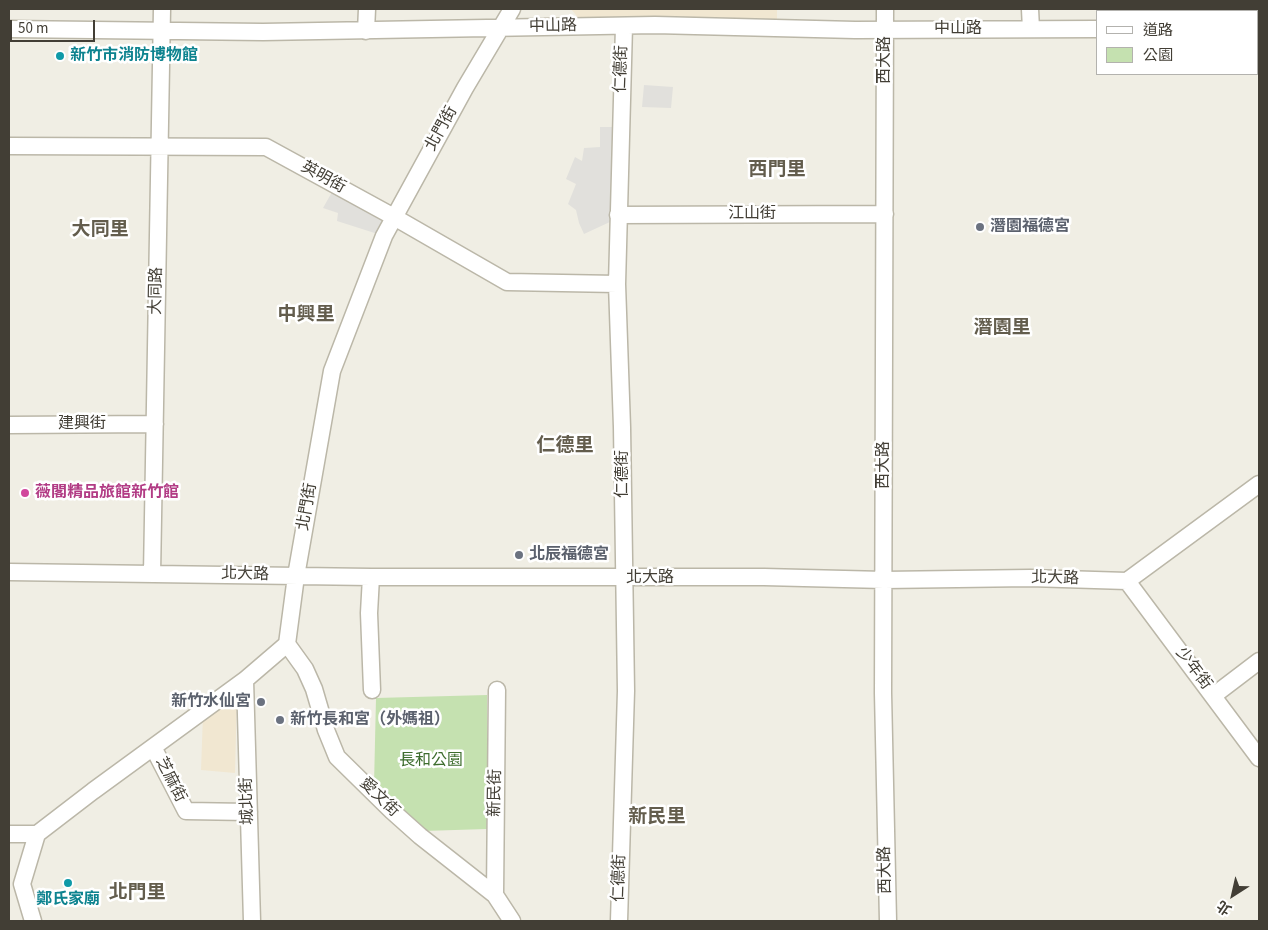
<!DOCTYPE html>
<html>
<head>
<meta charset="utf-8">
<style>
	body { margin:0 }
	#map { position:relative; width:1268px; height:930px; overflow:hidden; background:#f0eee4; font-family:"Source Sans 3","Noto Sans TC",sans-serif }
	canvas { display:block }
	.frame { position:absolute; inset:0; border:10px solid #423e35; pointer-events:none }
	.legend { position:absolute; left:1096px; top:10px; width:162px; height:65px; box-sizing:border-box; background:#fff; border:1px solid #b3b2ae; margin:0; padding:6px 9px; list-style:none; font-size:15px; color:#423e35 }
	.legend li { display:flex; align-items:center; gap:10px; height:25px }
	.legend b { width:25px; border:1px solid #b3b2ae }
	.north { position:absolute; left:1208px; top:870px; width:50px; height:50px; -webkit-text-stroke:4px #fff; paint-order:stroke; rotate:215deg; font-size:14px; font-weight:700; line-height:20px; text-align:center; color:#423e35 }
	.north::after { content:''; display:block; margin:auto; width:18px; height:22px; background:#423e35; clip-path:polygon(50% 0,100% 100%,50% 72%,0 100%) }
	.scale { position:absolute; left:10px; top:20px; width:85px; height:22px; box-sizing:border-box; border:2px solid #423e35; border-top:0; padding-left:6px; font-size:15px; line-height:18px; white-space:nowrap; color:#423e35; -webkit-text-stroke:4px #fff; paint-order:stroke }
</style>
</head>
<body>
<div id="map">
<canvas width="1268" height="930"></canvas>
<div class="frame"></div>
<ul class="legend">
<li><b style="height:6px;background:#fff"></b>道路</li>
<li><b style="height:14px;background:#c5e1b0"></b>公園</li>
</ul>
<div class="north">北</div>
<div class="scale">50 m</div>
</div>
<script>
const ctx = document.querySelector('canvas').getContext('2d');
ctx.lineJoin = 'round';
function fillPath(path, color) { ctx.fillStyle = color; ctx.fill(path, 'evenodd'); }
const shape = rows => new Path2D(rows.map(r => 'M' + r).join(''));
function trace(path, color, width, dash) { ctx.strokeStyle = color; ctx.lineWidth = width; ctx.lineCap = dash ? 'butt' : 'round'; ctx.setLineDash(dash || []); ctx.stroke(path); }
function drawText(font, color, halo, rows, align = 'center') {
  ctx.font = font + ' "Source Sans 3","Noto Sans TC",sans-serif'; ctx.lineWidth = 5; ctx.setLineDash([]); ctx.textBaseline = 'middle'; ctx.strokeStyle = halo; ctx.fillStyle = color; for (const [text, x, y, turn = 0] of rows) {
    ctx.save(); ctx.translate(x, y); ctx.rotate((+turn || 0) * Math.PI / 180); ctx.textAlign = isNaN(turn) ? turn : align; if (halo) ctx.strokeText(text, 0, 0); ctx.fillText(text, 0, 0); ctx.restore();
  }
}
const commercial = shape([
	[571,9,777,9,777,20,585,26],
	[237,694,235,773,201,770,203,715]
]);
const green = shape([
	[487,695,487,829,423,831,374,785,376,698]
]);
const parking = shape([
	[644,85,673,87,671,108,642,107],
	[600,127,613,127,612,221,584,234,579,223,576,210,568,204,576,184,566,179,575,157,582,161,584,148,600,147],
	[336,185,394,217,384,236,337,221,338,213,323,208]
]);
const minor = shape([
	[885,9,883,693,888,921],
	[1030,9,1031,29],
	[1149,9,1149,11],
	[9,29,263,32,655,25,855,30,1097,29],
	[1257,29,1259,29],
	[366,31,367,9],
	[9,146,266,147,394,217,507,282,617,284],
	[618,215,885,214],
	[9,425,155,424],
	[9,572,371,577,764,577,884,580,1030,578,1127,581,1259,484],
	[152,574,162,9],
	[371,577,369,613,372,690],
	[1127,581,1259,758],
	[287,644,305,669,314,689,326,730,337,757,392,811,420,836,495,895,512,921],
	[245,680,252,921],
	[1213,696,1259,661],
	[153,747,186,811,249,812],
	[9,834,37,834],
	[495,895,497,690],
	[33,921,22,884,37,834,93,791,245,680,287,644,296,576,332,371,384,236,465,88,512,9],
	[619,921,626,691,622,427,617,284,624,26]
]);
const markers = [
	[60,56,5,"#0f9aa8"],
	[980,227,5,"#6b7280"],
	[25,493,5,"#d1479c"],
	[519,555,5,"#6b7280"],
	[261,702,5,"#6b7280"],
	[280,720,5,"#6b7280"],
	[68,883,5,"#0f9aa8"]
];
const streetNames = [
	["中山路",553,27,-1],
	["中山路",958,29],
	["西大路",885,60,-90],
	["仁德街",622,69,-88],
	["北門街",442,129,-61],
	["英明街",323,178,29],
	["江山街",752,214],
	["大同路",157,291,-89],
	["建興街",82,424],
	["西大路",884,465,-90],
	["仁德街",623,474,-90],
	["北門街",308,507,-80],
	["北大路",245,575,1],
	["北大路",650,578],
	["北大路",1055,579,1],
	["少年街",1193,669,53],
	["芝麻街",170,780,63],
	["新民街",496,793,-89],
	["愛文街",379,798,44],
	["城北街",248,801,-92],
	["西大路",886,870,-91],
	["仁德街",620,878,-88]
];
const cultureNames = [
	["新竹市消防博物館",70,56],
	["鄭氏家廟",68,900,"center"]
];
const worshipNames = [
	["潛園福德宮",990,227],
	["北辰福德宮",529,555],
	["新竹水仙宮",251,702,"right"],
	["新竹長和宮（外媽祖）",290,720]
];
const hotelNames = [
	["薇閣精品旅館新竹館",35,493]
];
const parkNames = [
	["長和公園",431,761]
];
const quarterNames = [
	["西門里",777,171],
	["大同里",100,231],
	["中興里",306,316],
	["潛園里",1002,329],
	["仁德里",565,447],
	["新民里",657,818],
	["北門里",137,894]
];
fillPath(commercial, '#f1e7d1');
fillPath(green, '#c5e1b0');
fillPath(parking, '#e1e0dc');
trace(minor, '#bbb7a8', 19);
trace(minor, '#fff', 16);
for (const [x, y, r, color] of markers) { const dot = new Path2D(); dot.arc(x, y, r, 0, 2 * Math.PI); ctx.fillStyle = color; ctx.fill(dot); trace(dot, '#fff', 2); }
drawText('16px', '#423e35', '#fff', streetNames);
drawText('bold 16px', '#0d838f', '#fff', cultureNames, 'left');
drawText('bold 16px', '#5b616d', '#fff', worshipNames, 'left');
drawText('bold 16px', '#b23c85', '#fff', hotelNames, 'left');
drawText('16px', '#3e6d2e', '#fff', parkNames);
drawText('bold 19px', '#635d4d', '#fff', quarterNames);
</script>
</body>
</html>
